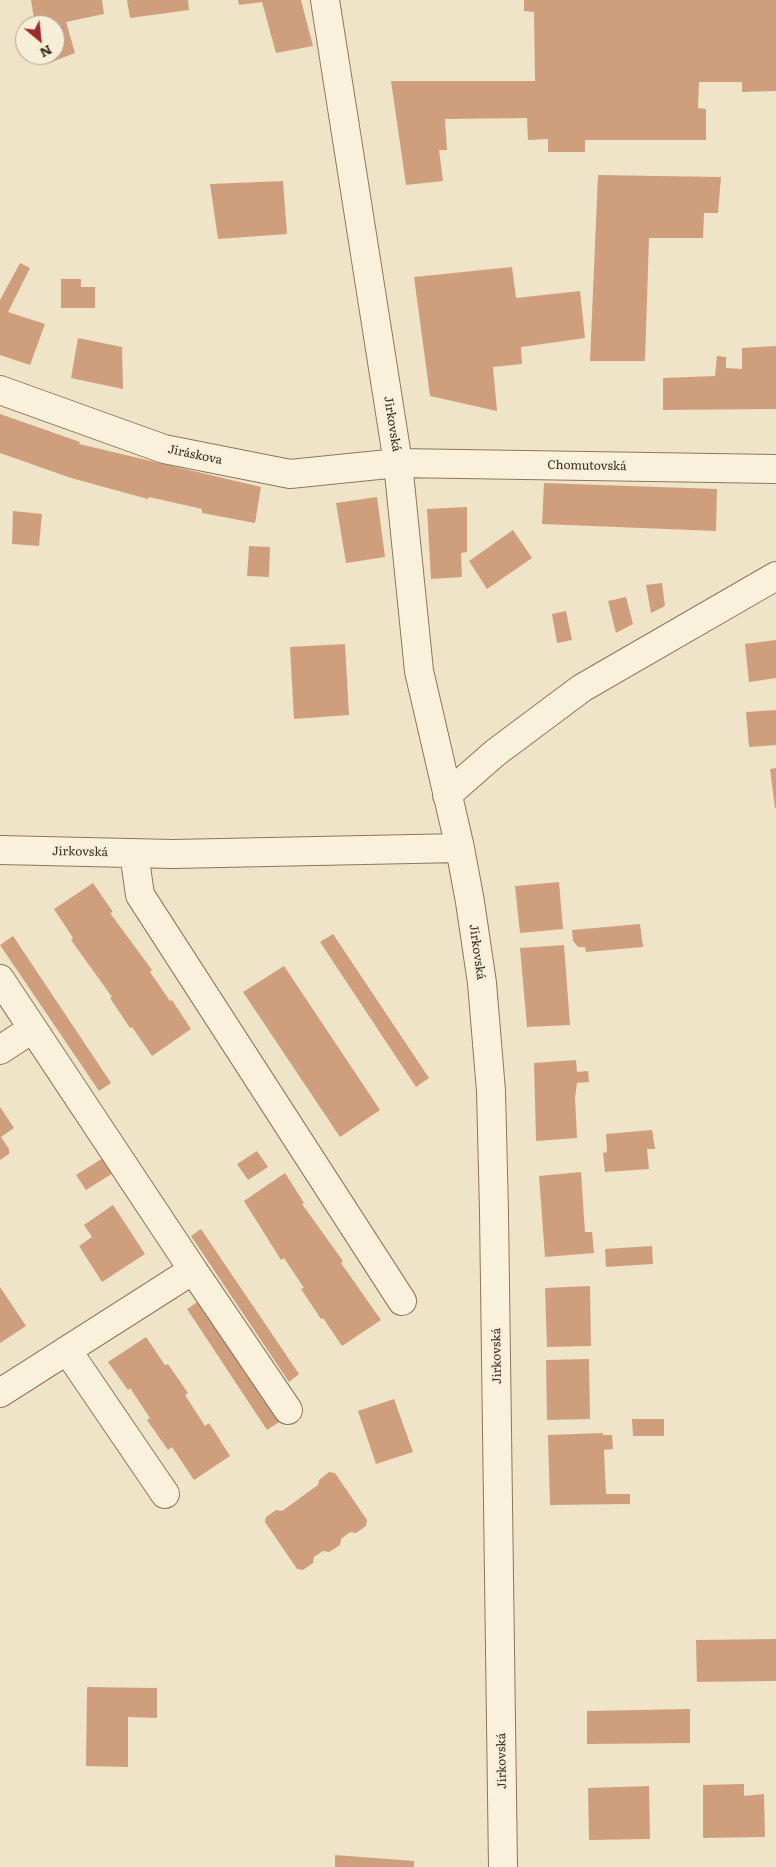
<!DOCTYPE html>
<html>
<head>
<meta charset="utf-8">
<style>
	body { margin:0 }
	#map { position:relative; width:776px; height:1867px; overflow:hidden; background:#f0e4c8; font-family:Literata,serif }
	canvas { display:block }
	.north { position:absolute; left:15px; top:15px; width:50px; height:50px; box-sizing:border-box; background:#f7eed8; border:1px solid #ada18e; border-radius:50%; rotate:152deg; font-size:14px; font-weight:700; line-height:20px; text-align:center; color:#3d2e20 }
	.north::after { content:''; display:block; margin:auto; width:18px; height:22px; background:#9e2a2b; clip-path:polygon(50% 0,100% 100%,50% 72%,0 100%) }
</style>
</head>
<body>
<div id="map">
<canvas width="776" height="1867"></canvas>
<div class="north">N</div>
</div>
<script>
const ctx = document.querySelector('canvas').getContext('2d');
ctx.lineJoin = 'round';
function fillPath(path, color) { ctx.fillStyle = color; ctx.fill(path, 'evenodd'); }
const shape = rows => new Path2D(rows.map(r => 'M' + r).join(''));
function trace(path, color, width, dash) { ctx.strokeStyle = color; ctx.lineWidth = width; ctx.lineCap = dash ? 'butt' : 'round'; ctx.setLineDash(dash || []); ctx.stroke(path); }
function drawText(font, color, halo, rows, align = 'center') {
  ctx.font = font + ' Literata,serif'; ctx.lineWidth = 4; ctx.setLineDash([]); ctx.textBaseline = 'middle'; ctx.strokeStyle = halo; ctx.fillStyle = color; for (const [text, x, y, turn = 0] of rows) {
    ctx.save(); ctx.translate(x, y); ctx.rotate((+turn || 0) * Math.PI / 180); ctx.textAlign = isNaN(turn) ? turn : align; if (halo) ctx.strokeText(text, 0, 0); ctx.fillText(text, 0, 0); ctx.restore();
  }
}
const building = shape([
	[31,0,102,0,104,14,66,22,75,53,49,63,45,55,55,55,55,25,35,25],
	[127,0,188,0,189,10,130,18],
	[238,0,301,0,313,46,276,53,262,2,239,5],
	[524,0,776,0,776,91,742,92,742,82,699,82,698,108,706,109,706,140,585,140,585,152,548,152,548,139,528,140,527,118,445,119,447,150,439,150,443,181,406,185,391,81,535,81,534,12,524,11],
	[598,175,721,177,718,213,704,213,703,238,649,238,645,361,590,361],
	[283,181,287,234,218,239,210,184],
	[20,263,30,268,8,312,45,324,30,365,0,355,0,300],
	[512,267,516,298,580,291,585,338,521,347,522,364,493,367,497,411,430,396,414,277],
	[61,279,81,279,81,287,95,287,95,308,61,308],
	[78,338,122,347,123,389,71,378],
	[776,346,776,409,663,410,663,378,715,376,717,356,726,357,726,368,742,369,742,348],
	[0,414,80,442,79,444,261,487,255,523,202,513,202,509,149,497,148,499,71,478,0,453],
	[544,483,717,489,716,531,542,524],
	[377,497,385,557,346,563,336,503],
	[467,507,467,552,461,553,462,577,431,579,427,509],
	[13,511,42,514,39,546,12,544],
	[513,530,532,558,487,589,469,561],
	[249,546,270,547,269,577,247,576],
	[662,583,665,606,651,613,646,585],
	[626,597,633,624,616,633,608,601],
	[566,611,572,640,557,643,552,614],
	[776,640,776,678,749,682,745,644],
	[345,644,349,715,294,719,290,647],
	[776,710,776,745,749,747,746,712],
	[776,768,776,808,775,808,770,769],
	[559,882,563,929,520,933,515,886],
	[93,883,113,912,110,913,152,970,150,972,170,1001,172,1000,191,1029,152,1056,132,1027,130,1028,110,998,112,997,71,940,73,938,54,909],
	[640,924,643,947,586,952,585,947,578,947,573,941,572,930],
	[333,934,429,1078,416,1087,320,942],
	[13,936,111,1083,99,1091,0,945],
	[564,945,570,1025,527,1027,520,948],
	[284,966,380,1110,340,1137,243,992],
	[576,1060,577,1072,588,1071,589,1082,577,1083,575,1098,577,1138,536,1141,534,1063],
	[0,1107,14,1128,1,1137,9,1149,9,1154,0,1160],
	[652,1130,655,1149,647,1149,649,1169,605,1172,603,1153,607,1152,606,1134],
	[257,1151,268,1167,248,1180,237,1164],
	[103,1158,113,1173,86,1190,76,1175],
	[581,1172,585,1232,592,1232,594,1253,545,1257,539,1176],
	[285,1173,304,1203,302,1204,343,1261,341,1263,381,1320,342,1346,323,1318,321,1319,301,1289,304,1288,284,1258,281,1260,244,1201],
	[113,1205,145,1254,102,1282,79,1246,92,1237,84,1225],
	[201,1229,299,1374,289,1382,191,1236],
	[652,1246,653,1264,606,1267,605,1249],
	[590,1286,591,1346,547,1347,545,1288],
	[0,1287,26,1326,0,1343],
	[199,1301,279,1422,267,1430,187,1309],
	[146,1337,165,1365,168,1364,188,1393,185,1395,205,1426,209,1423,230,1456,194,1480,172,1447,168,1450,147,1420,150,1418,130,1388,128,1390,108,1362],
	[589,1359,590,1419,547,1420,546,1360],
	[394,1399,413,1452,376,1464,358,1411],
	[632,1419,664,1419,664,1436,633,1436],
	[603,1433,603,1435,612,1435,613,1449,604,1450,606,1494,630,1494,630,1504,550,1505,548,1435],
	[329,1472,335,1473,367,1520,366,1526,356,1533,350,1532,341,1539,340,1545,329,1552,323,1551,314,1557,313,1563,303,1570,297,1569,265,1522,266,1517,276,1510,282,1511,318,1485,319,1480],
	[776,1639,776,1681,697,1682,696,1640],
	[87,1687,157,1688,157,1718,128,1717,128,1767,86,1766],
	[690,1709,690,1743,587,1744,587,1711],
	[744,1784,744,1796,764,1794,765,1837,703,1838,703,1785],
	[649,1786,650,1839,589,1840,588,1788],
	[335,1855,414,1861,414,1867,335,1867]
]);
const minor = shape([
	[325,0,398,463,419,671,460,848,470,902,482,983,491,1091,494,1212,503,1867],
	[0,390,164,449,290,474,398,463,776,469],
	[447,795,495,753,582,688,776,576],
	[0,850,173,854,460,848],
	[134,853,140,895,402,1301],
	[0,979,193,1270,0,1393],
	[0,1050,32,1029],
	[193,1270,288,1410],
	[67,1350,165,1494]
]);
const streetNames = [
	["Jirkovská",392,424,81],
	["Jiráskova",195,455,12],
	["Chomutovská",587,466,1],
	["Jirkovská",80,852,1],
	["Jirkovská",477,952,82],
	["Jirkovská",497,1356,-91],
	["Jirkovská",502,1761,-91]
];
fillPath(building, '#cf9f7d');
trace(minor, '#8d765c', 30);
trace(minor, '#faf1dc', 28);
drawText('12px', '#3d2e20', '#f7eed8', streetNames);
</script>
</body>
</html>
